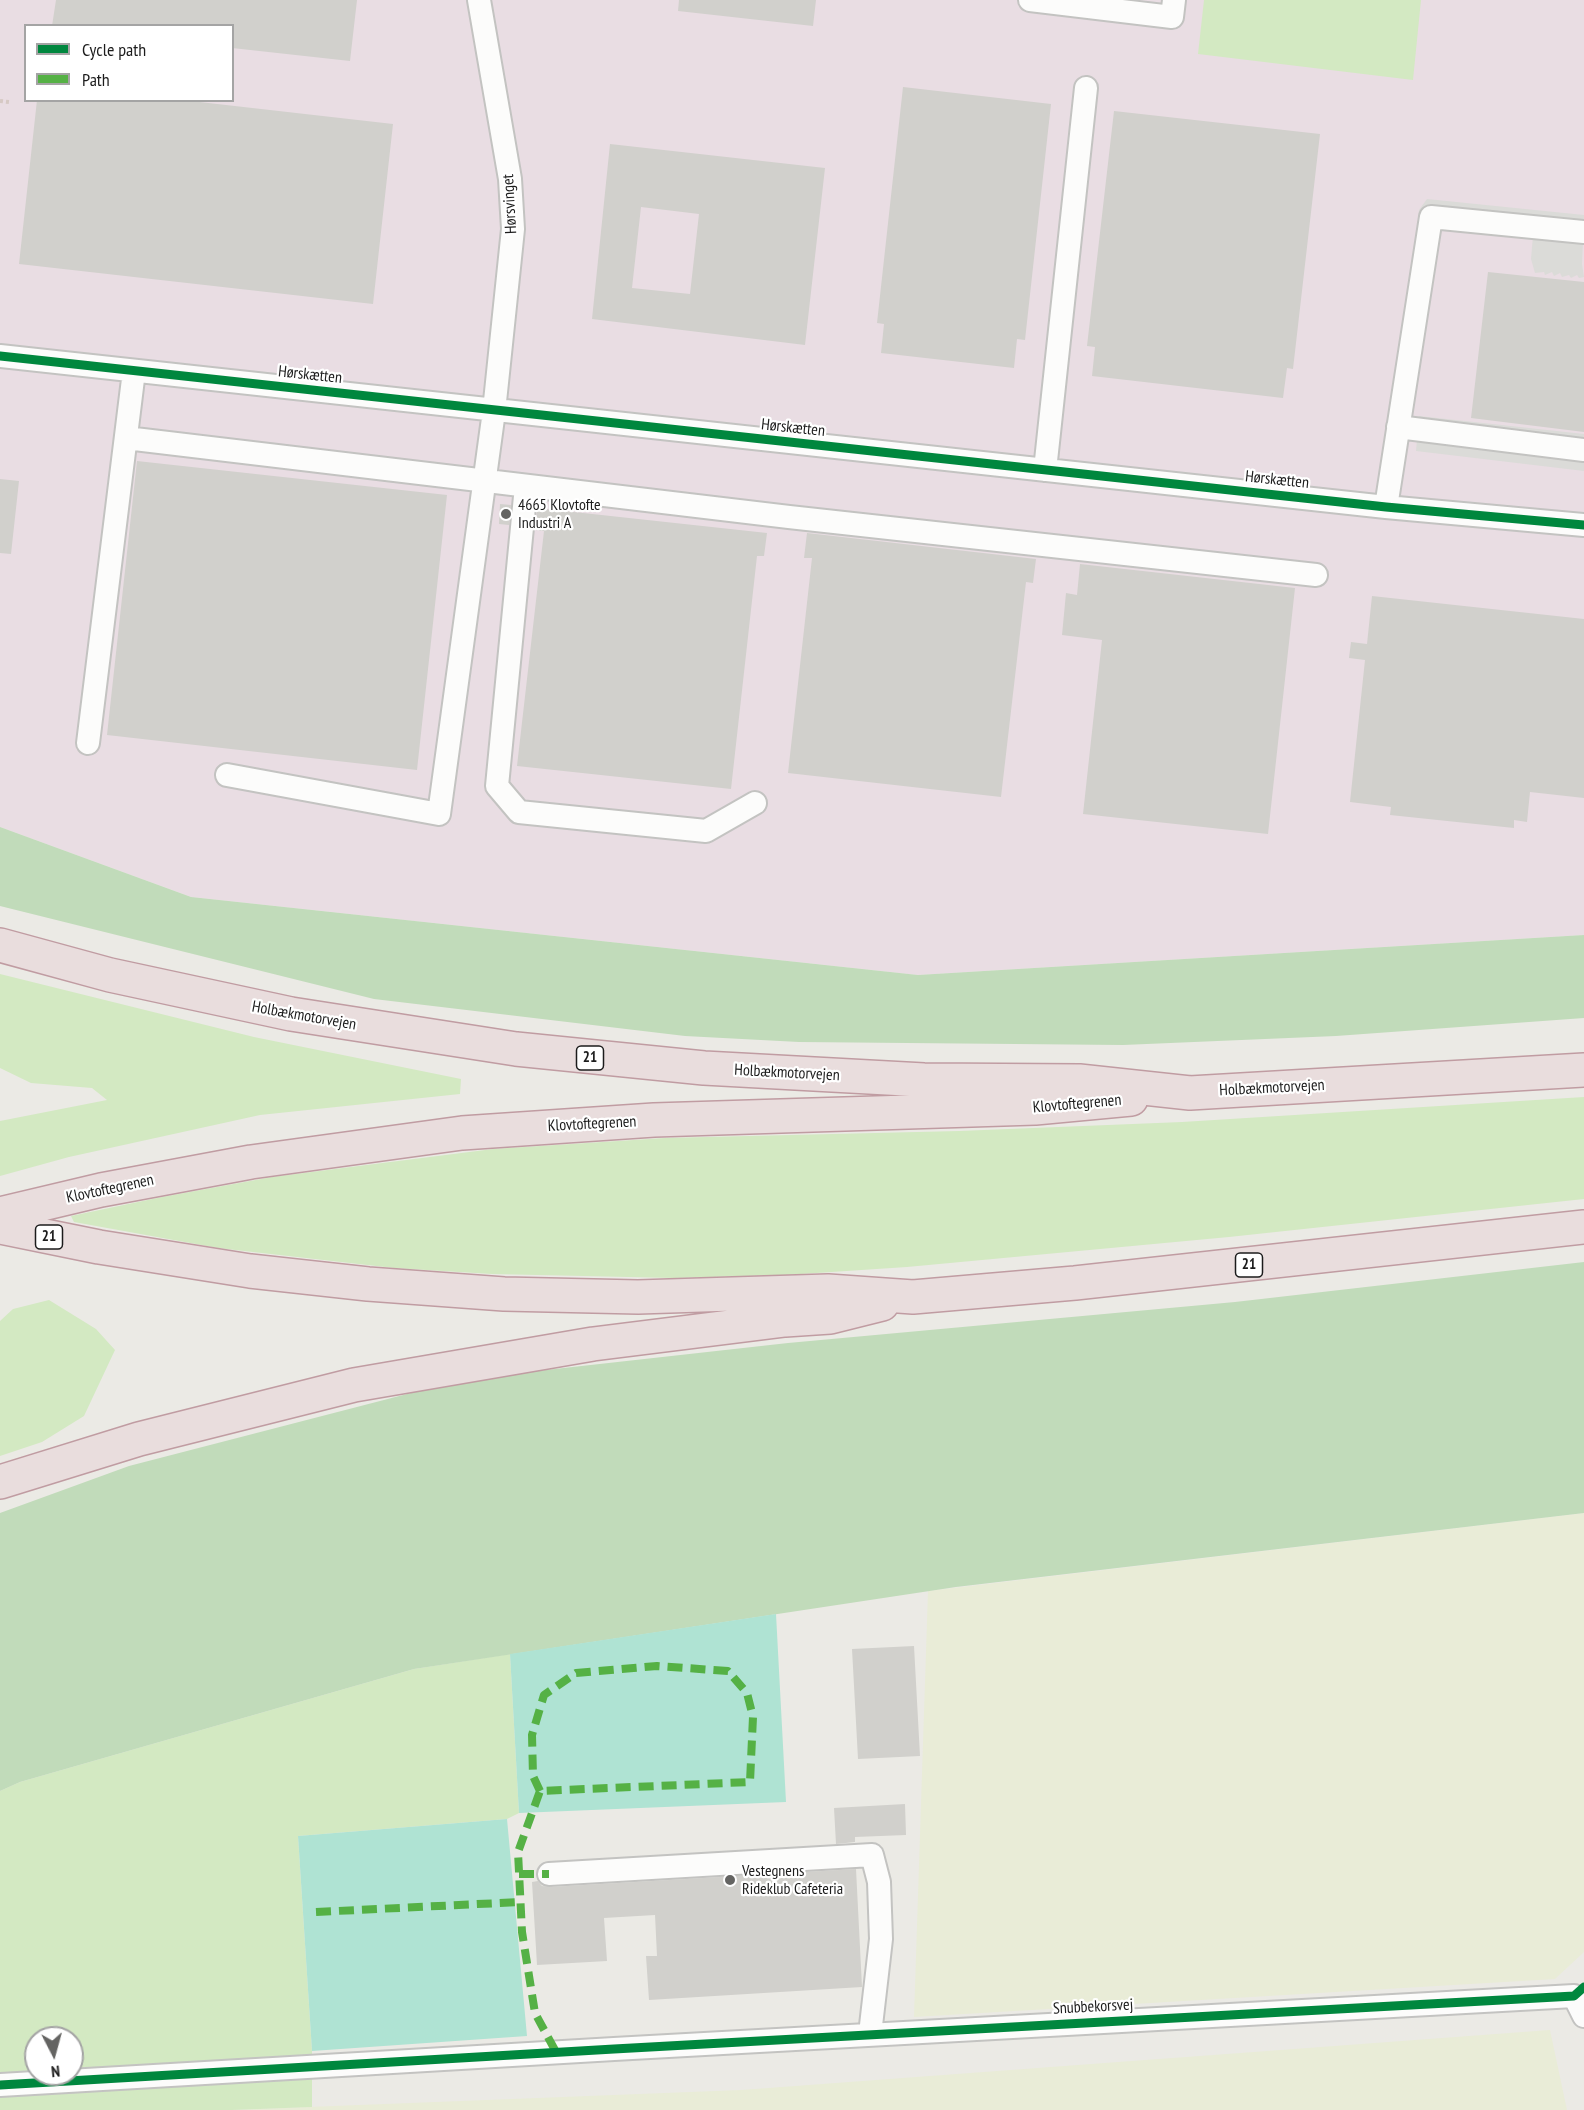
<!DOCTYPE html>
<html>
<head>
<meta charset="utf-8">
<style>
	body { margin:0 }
	#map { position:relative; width:1584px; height:2110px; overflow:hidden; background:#ebeae5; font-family:"PT Sans Narrow",sans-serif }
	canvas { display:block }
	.legend { position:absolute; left:24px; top:24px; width:210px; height:78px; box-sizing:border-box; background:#fff; border:2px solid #a4a4a4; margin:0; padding:8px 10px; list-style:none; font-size:18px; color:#1c1c1c }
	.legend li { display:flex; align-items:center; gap:12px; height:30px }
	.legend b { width:30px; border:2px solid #a4a4a4 }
	.north { position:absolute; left:24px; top:2026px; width:60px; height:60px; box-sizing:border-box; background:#fff; border:2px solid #a4a4a4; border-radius:50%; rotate:174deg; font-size:16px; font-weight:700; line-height:24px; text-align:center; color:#1c1c1c }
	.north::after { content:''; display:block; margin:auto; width:21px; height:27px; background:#646462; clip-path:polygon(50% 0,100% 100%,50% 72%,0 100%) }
</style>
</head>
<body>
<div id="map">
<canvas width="1584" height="2110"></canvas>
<ul class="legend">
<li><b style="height:8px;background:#00873e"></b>Cycle path</li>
<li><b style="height:8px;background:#55b145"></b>Path</li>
</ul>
<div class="north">N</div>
</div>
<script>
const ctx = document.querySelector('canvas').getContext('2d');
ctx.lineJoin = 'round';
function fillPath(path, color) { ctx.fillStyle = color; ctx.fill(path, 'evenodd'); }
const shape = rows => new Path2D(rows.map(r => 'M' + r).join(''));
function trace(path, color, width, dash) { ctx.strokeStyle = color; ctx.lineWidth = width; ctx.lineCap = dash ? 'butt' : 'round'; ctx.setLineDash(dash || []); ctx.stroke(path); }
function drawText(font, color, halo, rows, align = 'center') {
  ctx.font = font + ' "PT Sans Narrow",sans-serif'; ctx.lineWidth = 4.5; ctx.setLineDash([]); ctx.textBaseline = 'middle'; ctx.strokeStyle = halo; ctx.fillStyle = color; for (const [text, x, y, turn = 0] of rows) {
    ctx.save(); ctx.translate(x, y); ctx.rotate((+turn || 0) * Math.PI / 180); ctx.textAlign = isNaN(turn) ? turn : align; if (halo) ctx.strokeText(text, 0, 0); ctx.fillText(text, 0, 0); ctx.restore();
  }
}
const industrial = shape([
	[0,0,1584,0,1584,935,918,975,191,897,0,827],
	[26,26,232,26,232,100,26,100]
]);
const farmland = shape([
	[1584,1513,1584,1952,1555,1979,914,2017,928,1591],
	[1550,2030,1567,2110,232,2110,741,2090]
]);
const grass = shape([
	[1204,0,1421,0,1413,80,1198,54],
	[0,974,254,1037,461,1079,460,1094,260,1115,69,1157,0,1176,0,1121,107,1100,92,1088,31,1083,0,1068],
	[1584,1097,1584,1199,1229,1237,907,1267,786,1275,674,1278,492,1274,394,1268,218,1248,74,1222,71,1216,162,1197,272,1177,493,1149,665,1138,959,1131,1182,1122],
	[49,1300,96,1329,115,1350,84,1416,42,1442,0,1456,0,1321,13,1309],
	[510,1654,519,1813,507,1819,298,1836,312,2051,312,2107,232,2110,0,2110,0,1791,20,1782,414,1669],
	[36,2038,72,2038,72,2074,36,2074]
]);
const forest = shape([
	[0,827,191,897,918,975,1584,935,1584,1018,1336,1036,1123,1045,799,1042,685,1036,374,999,0,906],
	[1584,1262,1584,1513,956,1587,414,1669,20,1782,0,1791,0,1513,129,1466,465,1379,788,1343,1235,1302]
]);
const pitch = shape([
	[776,1614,786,1802,519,1813,510,1654],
	[507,1819,527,2036,312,2051,298,1836]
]);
const parking = shape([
	[1427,199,1584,215,1582,264,1584,277,1579,278,1577,275,1571,278,1569,275,1562,277,1560,273,1554,276,1552,272,1545,275,1544,272,1535,273,1531,259,1533,236,1418,221,1419,210],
	[1419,416,1584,434,1584,471,1416,451]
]);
const building = shape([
	[56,0,357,0,350,61,232,48,232,26,52,26],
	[679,0,816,0,813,26,678,11],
	[903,87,1051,104,1025,340,1017,339,1014,368,881,353,884,324,877,323],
	[37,100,182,100,393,124,373,304,19,264],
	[1114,111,1320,134,1293,369,1287,368,1283,398,1092,376,1095,347,1087,346],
	[610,144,825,168,805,345,592,319],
	[641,207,699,214,690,294,632,288],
	[1488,272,1584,282,1584,432,1471,418],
	[137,461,447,495,417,770,107,735],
	[0,479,19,481,11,554,0,553],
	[500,504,511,505,509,525,499,524],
	[537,508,767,533,764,556,757,556,731,789,517,766,544,531,536,530],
	[807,533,1036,559,1033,583,1026,582,1001,797,788,773,812,558,804,558],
	[1080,564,1295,588,1268,834,1083,814,1102,640,1062,635,1066,593,1077,595],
	[1372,596,1584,619,1584,798,1530,792,1527,822,1514,820,1514,828,1390,815,1391,807,1350,802,1365,660,1349,658,1351,642,1367,644],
	[914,1646,920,1756,858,1759,852,1649],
	[905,1804,906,1835,855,1837,855,1842,836,1844,834,1808],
	[856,1869,862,1987,649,2000,646,1956,657,1956,655,1915,604,1918,607,1961,537,1965,532,1882,538,1881,542,1886,550,1887]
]);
const path = shape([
	[0,101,9,102]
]);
const minor = shape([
	[1030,0,1172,17,1174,0],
	[0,356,1386,507,1584,525],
	[1398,427,1584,450],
	[126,438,789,517,1316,575],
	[1045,470,1086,88],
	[526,486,497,786,519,812,706,831,755,803],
	[1386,507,1431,217,1584,232],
	[88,743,134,371],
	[227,775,439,814,494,411,513,229,510,179,479,0],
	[549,1874,872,1855,879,1882,881,1939,870,2034],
	[0,2085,614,2049,1574,1996,1584,2016]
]);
const highway = shape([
	[0,945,110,975,291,1014,516,1049,704,1068,924,1080,1079,1081,1190,1093,1584,1070],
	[0,1214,101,1190,251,1162,462,1133,654,1120,1035,1108,1131,1099],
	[0,1227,99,1247,250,1271,368,1284,504,1294,638,1297,828,1291,913,1297,1075,1283,1584,1227],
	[0,1482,139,1439,354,1385,593,1344,785,1320,830,1317,882,1304]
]);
const quiet = shape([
	[540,1791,533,1776,532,1735,544,1695,576,1673,657,1666,728,1671,747,1693,753,1717,750,1782,540,1791,518,1852,522,1932,535,2013,556,2052],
	[519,1874,549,1874],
	[316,1912,520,1902]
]);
const cycleway = shape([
	[0,356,1386,507,1584,525],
	[0,2085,614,2049,1574,1996,1584,1987]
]);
const markers = [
	[506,514,6,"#646462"],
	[730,1880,6,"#646462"]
];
const shields = [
	[590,1058,27],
	[49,1237,27],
	[1249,1265,27]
];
const shieldNames = [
	["21",590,1058],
	["21",49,1237],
	["21",1249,1265]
];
const streetNames = [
	["Hørsvinget",510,204,-93],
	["Hørskætten",310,375,6],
	["Hørskætten",793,428,6],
	["Hørskætten",1277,480,6],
	["Holbækmotorvejen",304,1016,10],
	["Holbækmotorvejen",787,1073,3],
	["Holbækmotorvejen",1272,1088,-3],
	["Klovtoftegrenen",1077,1104,-5],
	["Klovtoftegrenen",592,1124,-3],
	["Klovtoftegrenen",110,1189,-12],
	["Snubbekorsvej",1093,2007,-3]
];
const poiNames = [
	["4665 Klovtofte",518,505],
	["Industri A",518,523],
	["Vestegnens",742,1871],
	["Rideklub Cafeteria",742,1889]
];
fillPath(industrial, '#e9dde3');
fillPath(farmland, '#e9ecd7');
fillPath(grass, '#d3e9c2');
fillPath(forest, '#c1dbba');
fillPath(pitch, '#afe3d3');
fillPath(parking, '#dbdbd8');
fillPath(building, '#d1d0cc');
trace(minor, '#c3c3c1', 26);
trace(highway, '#c09ca2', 36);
trace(path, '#d6c9c4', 4, [3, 3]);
trace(minor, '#fcfcfb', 22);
trace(highway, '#e9dddd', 33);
trace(quiet, '#55b145', 8, [15, 8]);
trace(cycleway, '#00873e', 9);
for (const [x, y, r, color] of markers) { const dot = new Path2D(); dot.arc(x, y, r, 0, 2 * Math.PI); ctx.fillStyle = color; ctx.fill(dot); trace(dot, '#fff', 2); }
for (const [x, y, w] of shields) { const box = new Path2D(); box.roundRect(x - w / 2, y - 12, w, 24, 4.5); ctx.fillStyle = '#fff'; ctx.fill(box); trace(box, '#1c1c1c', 1.5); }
drawText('bold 15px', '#1c1c1c', null, shieldNames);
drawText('16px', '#1c1c1c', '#fff', streetNames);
drawText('16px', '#1c1c1c', '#fff', poiNames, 'left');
</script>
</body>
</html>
